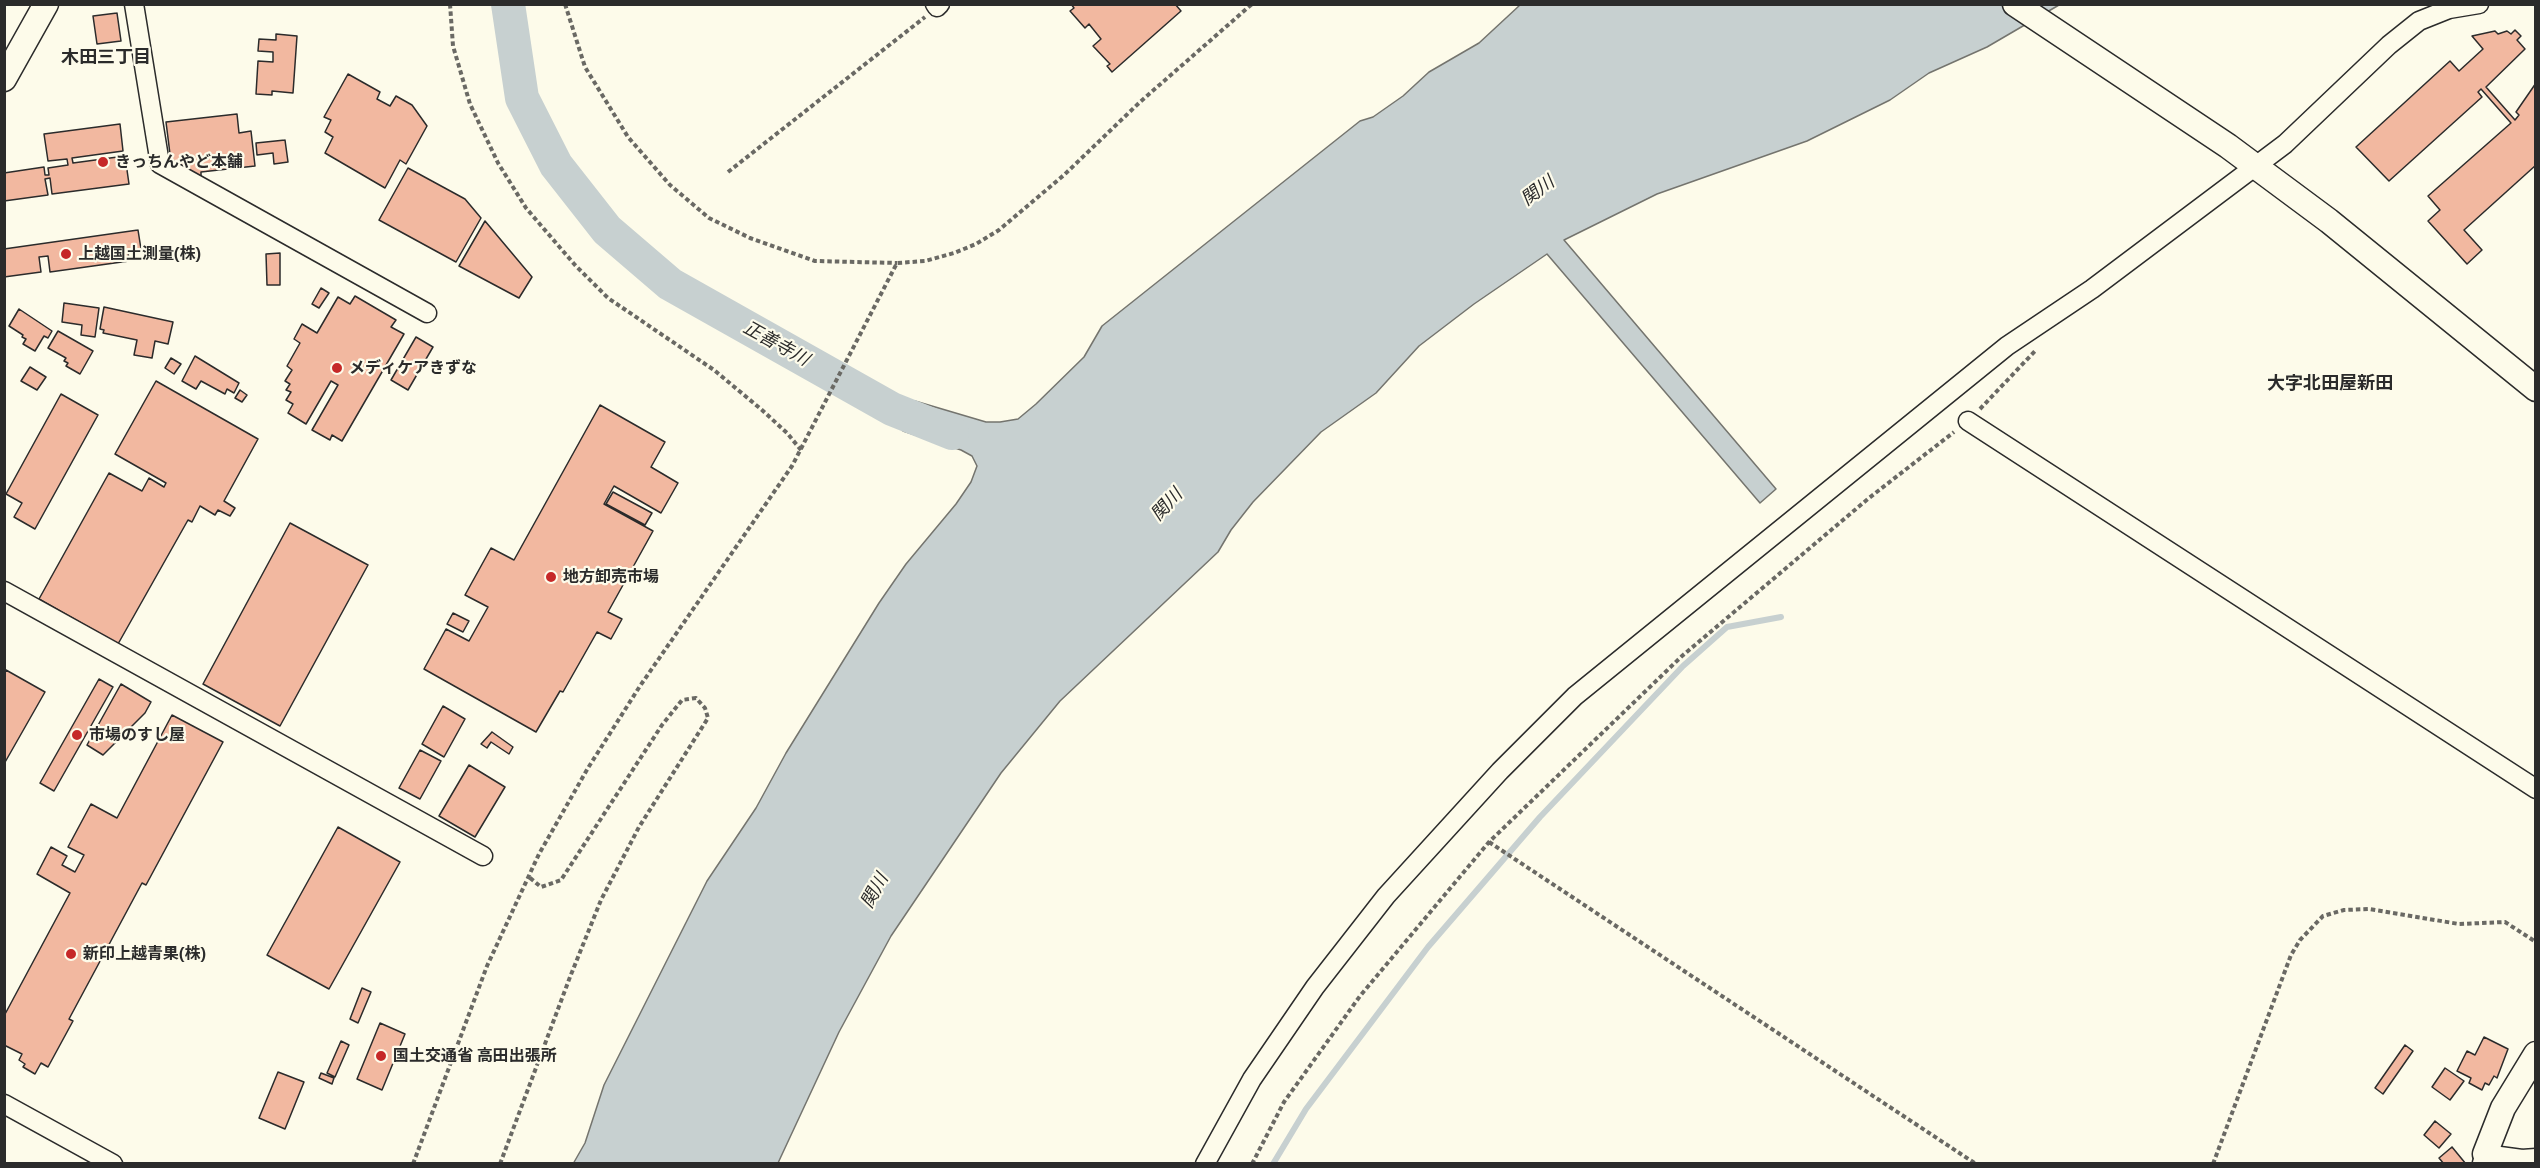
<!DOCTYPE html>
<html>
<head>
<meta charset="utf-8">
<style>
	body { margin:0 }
	#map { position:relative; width:2540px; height:1168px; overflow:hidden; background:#fdfbea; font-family:"IBM Plex Sans",sans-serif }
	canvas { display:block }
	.frame { position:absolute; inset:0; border:6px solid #2b2b2b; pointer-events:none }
</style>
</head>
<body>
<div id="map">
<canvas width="2540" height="1168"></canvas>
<div class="frame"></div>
</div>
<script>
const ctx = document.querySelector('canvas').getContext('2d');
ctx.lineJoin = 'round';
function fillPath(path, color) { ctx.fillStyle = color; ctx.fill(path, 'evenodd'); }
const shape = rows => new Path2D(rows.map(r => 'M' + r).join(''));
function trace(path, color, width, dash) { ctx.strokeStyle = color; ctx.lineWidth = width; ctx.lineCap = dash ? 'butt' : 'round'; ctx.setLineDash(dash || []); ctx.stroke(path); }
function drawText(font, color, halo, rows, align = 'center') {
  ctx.font = font + ' "IBM Plex Sans","Noto Sans JP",sans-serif'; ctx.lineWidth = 4.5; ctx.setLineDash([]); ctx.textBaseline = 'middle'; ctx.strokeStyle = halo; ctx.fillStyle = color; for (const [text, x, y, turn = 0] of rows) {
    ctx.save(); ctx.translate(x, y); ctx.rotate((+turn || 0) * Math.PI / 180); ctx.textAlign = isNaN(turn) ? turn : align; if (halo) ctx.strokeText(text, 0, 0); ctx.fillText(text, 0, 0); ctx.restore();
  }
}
const water = shape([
	[1520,5,2059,5,1987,47,1929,73,1890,100,1807,141,1657,194,1564,240,1776,489,1760,503,1547,254,1474,304,1419,346,1376,393,1321,432,1253,502,1231,530,1218,552,1060,701,1001,773,891,936,839,1032,778,1163,573,1164,585,1143,604,1085,707,881,756,808,786,753,879,603,906,564,956,504,971,482,977,466,972,456,961,450,903,431,915,401,986,422,1000,422,1018,419,1036,404,1084,357,1102,326,1360,121,1373,117,1403,96,1429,72,1479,43,1520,5]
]);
const stream = shape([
	[1273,1164,1306,1109,1428,947,1540,817,1683,666,1727,627,1781,617]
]);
const river = shape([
	[508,4,522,98,556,165,607,230,670,284,892,409,952,433]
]);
const building = shape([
	[1071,4,1175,4,1181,11,1112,72,1107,66,1110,64,1093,46,1101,39,1089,24,1085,28,1070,11,1074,8,1071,4],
	[117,13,121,41,97,44,93,16,117,13],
	[2515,30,2521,36,2517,40,2525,49,2486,87,2515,120,2519,115,2516,112,2536,83,2536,165,2464,230,2482,250,2467,264,2428,221,2440,210,2428,196,2511,123,2481,89,2478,92,2482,97,2389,181,2356,147,2450,61,2459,71,2483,49,2472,36,2495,31,2498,34,2507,31,2511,34,2515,30],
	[276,34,297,36,293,93,272,91,272,95,256,94,258,61,273,62,273,52,258,51,259,39,276,40,276,34],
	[109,50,111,60,102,61,100,51,109,50],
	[348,74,380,92,377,99,390,106,396,96,412,105,427,126,406,164,400,160,385,188,325,153,333,137,325,132,331,120,324,117,348,74],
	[237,114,239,133,251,131,255,166,201,172,201,178,172,170,166,122,237,114],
	[120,124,123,151,72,158,73,163,125,156,129,184,52,194,50,178,45,179,48,195,4,201,4,173,44,167,45,175,49,175,48,168,68,165,67,159,48,161,44,134,120,124],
	[285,140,288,162,274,164,273,153,257,155,256,143,285,140],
	[408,168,465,199,481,218,456,262,379,220,408,168],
	[485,221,532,277,519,298,459,266,485,221],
	[138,230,141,249,128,251,129,261,50,272,48,256,39,257,41,272,4,277,4,249,138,230],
	[280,253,280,285,267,285,266,254,280,253],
	[321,288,329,293,319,308,312,304,321,288],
	[355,296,396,320,391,327,404,334,342,441,332,435,330,440,312,430,338,385,331,381,306,424,288,413,293,404,286,400,291,392,286,390,290,384,285,381,292,370,287,366,300,343,294,339,302,324,317,333,338,297,350,304,355,296],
	[64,303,99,308,95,337,81,335,82,325,62,322,64,303],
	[104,307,173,322,168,344,155,341,152,358,134,355,137,340,103,333,104,330,100,329,104,307],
	[19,309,52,331,48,338,44,336,35,351,23,344,26,339,22,337,23,335,9,326,19,309],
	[58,331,93,351,80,374,66,366,68,363,64,361,66,358,48,348,58,331],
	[416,337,433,347,408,390,391,380,416,337],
	[195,356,239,383,234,393,227,389,225,394,201,381,196,389,182,381,195,356],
	[171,358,181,364,174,374,165,368,171,358],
	[30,367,46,377,37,390,21,381,30,367],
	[156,381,258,439,224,501,235,508,230,516,218,510,215,515,200,506,192,522,188,520,118,644,39,599,109,473,142,491,149,478,164,487,166,483,115,454,156,381],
	[240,390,247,395,242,402,235,398,240,390],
	[61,394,98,415,35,529,14,517,22,503,6,494,61,394],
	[600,405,665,442,651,467,678,483,661,513,614,486,604,504,653,531,608,612,622,619,611,639,597,632,563,692,560,691,536,732,424,669,446,629,469,641,488,607,465,595,491,548,514,560,600,405],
	[613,492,652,513,645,525,606,504,613,492],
	[290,523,368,565,280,726,203,684,290,523],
	[453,613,469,621,463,632,447,624,453,613],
	[6,670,45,692,4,764,4,673,6,670],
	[99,679,113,687,54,791,40,783,99,679],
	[121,684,151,702,145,713,103,755,87,745,121,684],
	[443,706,465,719,444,757,422,744,443,706],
	[172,715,223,742,146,885,142,883,69,1019,73,1021,48,1067,41,1063,35,1074,23,1067,25,1064,19,1060,22,1054,4,1045,4,1016,70,893,37,874,51,847,67,856,62,865,75,872,84,855,68,847,91,804,117,818,172,715],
	[492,732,513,747,509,754,491,742,487,748,481,744,492,732],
	[420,750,441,761,420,799,399,788,420,750],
	[469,765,505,787,475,837,439,816,469,765],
	[338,827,400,862,329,989,267,955,338,827],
	[362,988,371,992,358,1023,350,1019,362,988],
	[380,1023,405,1034,382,1090,357,1079,380,1023],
	[2484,1037,2508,1049,2497,1078,2494,1076,2489,1085,2485,1083,2482,1090,2469,1083,2471,1078,2457,1071,2467,1051,2475,1055,2484,1037],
	[341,1041,349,1045,335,1077,327,1073,341,1041],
	[2405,1045,2413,1051,2383,1094,2375,1088,2405,1045],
	[2445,1068,2464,1081,2450,1100,2432,1087,2445,1068],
	[278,1072,304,1082,285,1129,259,1118,278,1072],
	[321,1073,334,1078,332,1084,319,1078,321,1073],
	[2435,1121,2451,1134,2439,1148,2424,1135,2435,1121],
	[2452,1147,2466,1164,2444,1164,2439,1158,2452,1147]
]);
const path = shape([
	[450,4,453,46,470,104,498,163,526,208,575,265,608,298,714,370,762,410,787,433,801,450],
	[565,4,585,67,628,137,670,185,709,218,750,238,815,261,897,263],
	[728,172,925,17],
	[1980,409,2035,351],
	[1489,842,1976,1164],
	[413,1164,487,966,539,854,588,768,640,686,792,466,897,263,925,261,954,253,976,244,999,230,1064,175,1140,102,1252,4],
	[500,1164,570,977,601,900,639,827,708,718,705,708,696,698,682,700,662,725,561,880,541,887,529,877],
	[1252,1164,1284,1102,1360,996,1489,842,1682,656,1869,498,1954,432],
	[2213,1164,2291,955,2300,940,2323,916,2344,910,2369,909,2459,924,2505,922,2536,942]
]);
const street = shape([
	[134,4,160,164,427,313],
	[935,4,937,7,940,4],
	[1968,421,2536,789],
	[4,591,483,856],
	[4,1104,113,1164],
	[2482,1163,2485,1154,2522,1159,2536,1158],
	[1205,1164,1252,1079,1315,987,1386,896,1500,771,1575,696,2007,346,2092,289,2285,144,2389,45,2419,21,2449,9,2479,4]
]);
const secondary = shape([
	[2015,4,2228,146,2329,221,2536,389],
	[4,79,46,4],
	[2485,1154,2503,1108,2536,1054]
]);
const markers = [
	[103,162,6,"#c62828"],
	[66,254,6,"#c62828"],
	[337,368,6,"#c62828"],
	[551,577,6,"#c62828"],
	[77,735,6,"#c62828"],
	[71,954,6,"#c62828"],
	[381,1056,6,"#c62828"]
];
const poiNames = [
	["きっちんやど本舗",115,162],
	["上越国土測量(株)",78,254],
	["メディケアきずな",349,368],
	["地方卸売市場",563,577],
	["市場のすし屋",89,735],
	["新印上越青果(株)",83,954],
	["国土交通省 高田出張所",393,1056]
];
const neighbourhoodNames = [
	["木田三丁目",106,58],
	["大字北田屋新田",2330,384]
];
const waterNames = [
	["関川",1538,191,-37],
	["正善寺川",776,344,29],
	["関川",1167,505,-47],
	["関川",875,891,-61]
];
fillPath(water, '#c7d0d0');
trace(water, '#74746e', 1.5);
trace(stream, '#c7d0d0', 6);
trace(river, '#c7d0d0', 34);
fillPath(building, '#f2b8a0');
trace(building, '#2b2b2b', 1.5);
trace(street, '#2b2b2b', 21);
trace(secondary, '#2b2b2b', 27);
trace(path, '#6a6964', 4, [4.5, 3]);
trace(street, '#fdfbea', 18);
trace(secondary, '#fdfbea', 24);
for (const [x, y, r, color] of markers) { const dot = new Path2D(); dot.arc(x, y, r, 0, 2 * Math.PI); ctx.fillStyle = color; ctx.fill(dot); trace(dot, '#fdfbea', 2); }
drawText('bold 16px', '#2b2b2b', '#fdfbea', poiNames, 'left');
drawText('bold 18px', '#2b2b2b', '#fdfbea', neighbourhoodNames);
drawText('italic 18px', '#2b2b2b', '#fdfbea', waterNames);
</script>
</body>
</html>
